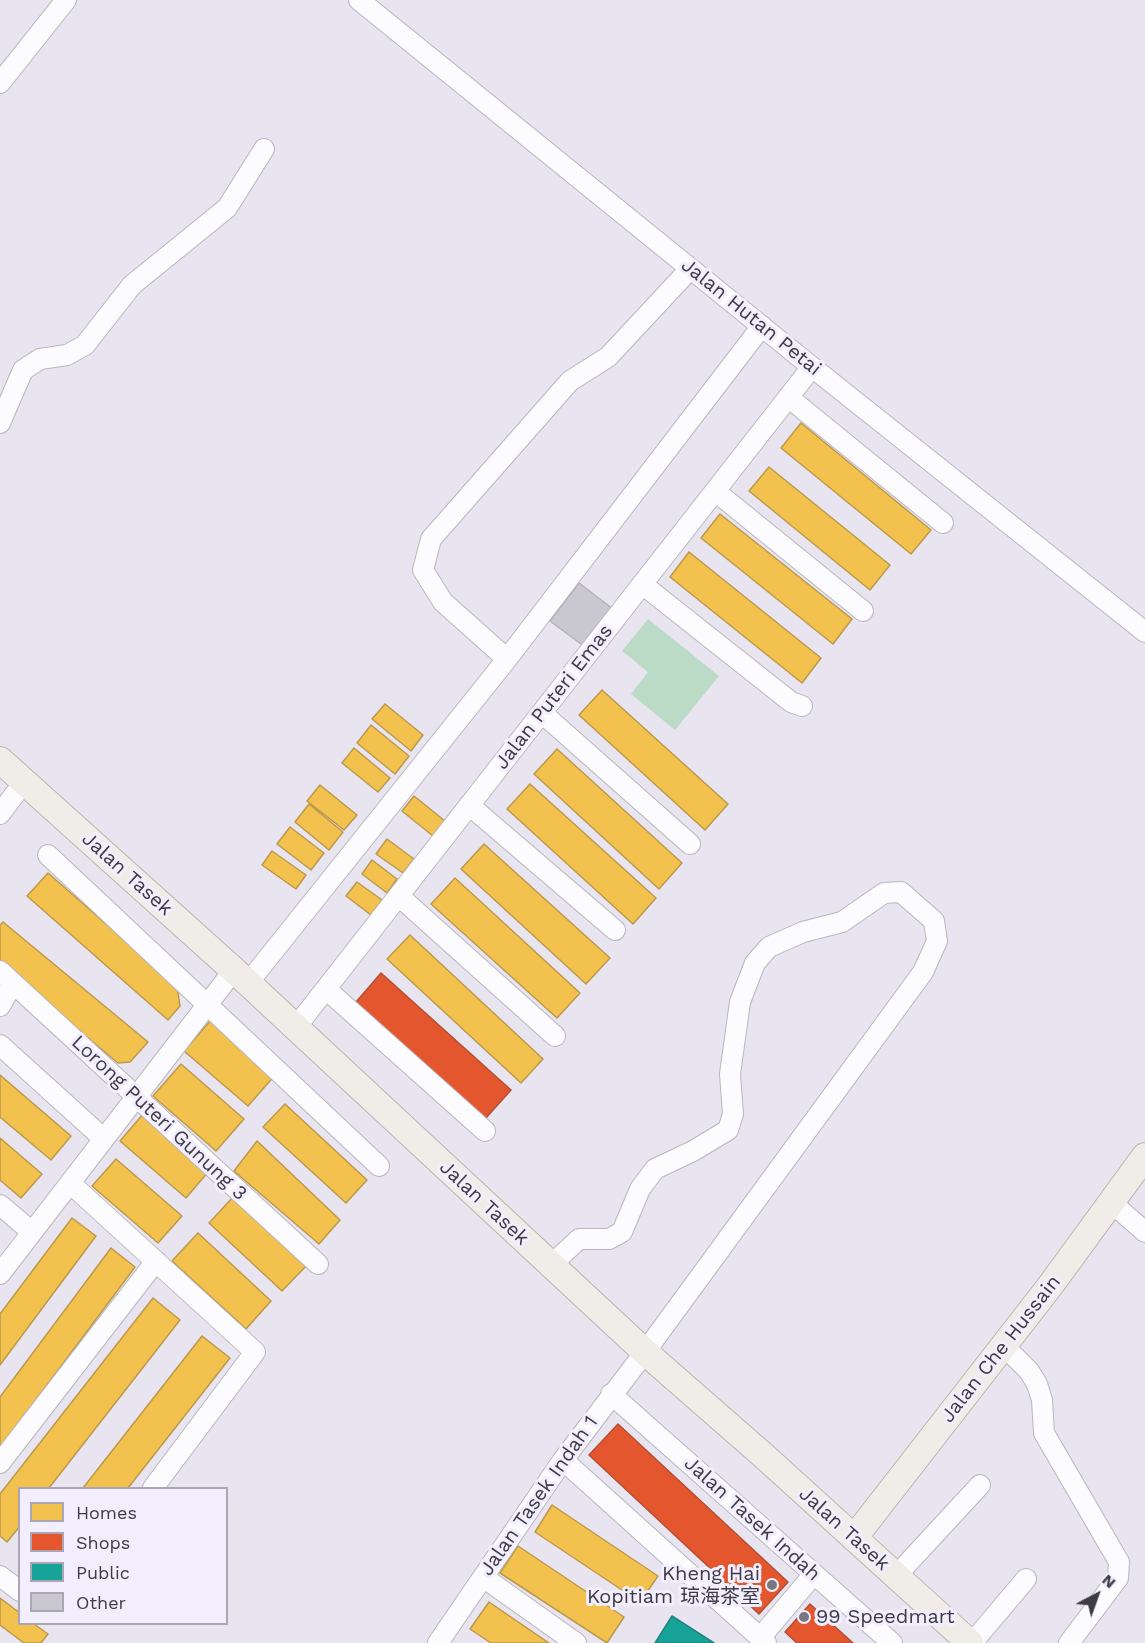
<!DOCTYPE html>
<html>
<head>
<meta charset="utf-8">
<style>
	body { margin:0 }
	#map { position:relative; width:1145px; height:1643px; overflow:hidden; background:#e8e5f0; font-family:"Work Sans",sans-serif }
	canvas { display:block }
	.legend { position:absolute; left:18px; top:1487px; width:210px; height:138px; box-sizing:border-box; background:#f2eefe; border:2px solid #aaa6b3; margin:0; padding:8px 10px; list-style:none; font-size:18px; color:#3d3b43 }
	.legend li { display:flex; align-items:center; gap:12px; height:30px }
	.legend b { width:30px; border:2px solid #aaa6b3 }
	.north { position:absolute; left:1067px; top:1565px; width:60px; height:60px; -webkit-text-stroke:4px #f2eefe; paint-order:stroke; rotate:41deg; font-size:16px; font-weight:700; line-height:24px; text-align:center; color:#3d3b43 }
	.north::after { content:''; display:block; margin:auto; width:21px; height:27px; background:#3d3b43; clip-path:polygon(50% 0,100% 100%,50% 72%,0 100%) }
</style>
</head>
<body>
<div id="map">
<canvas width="1145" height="1643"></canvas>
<ul class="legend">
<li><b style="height:16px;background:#f2c14e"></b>Homes</li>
<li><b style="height:16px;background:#e4572e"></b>Shops</li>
<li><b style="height:16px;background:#17a398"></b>Public</li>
<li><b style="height:16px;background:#c9c7d0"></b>Other</li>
</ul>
<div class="north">N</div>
</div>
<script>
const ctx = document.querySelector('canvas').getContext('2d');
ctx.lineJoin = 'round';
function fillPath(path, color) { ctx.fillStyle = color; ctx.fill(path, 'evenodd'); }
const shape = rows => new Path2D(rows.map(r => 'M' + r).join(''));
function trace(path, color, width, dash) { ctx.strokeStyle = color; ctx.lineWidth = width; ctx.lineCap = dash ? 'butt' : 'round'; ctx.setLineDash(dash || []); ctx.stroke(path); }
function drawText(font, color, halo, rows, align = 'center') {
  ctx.font = font + ' "Work Sans","Noto Sans SC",sans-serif'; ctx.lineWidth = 6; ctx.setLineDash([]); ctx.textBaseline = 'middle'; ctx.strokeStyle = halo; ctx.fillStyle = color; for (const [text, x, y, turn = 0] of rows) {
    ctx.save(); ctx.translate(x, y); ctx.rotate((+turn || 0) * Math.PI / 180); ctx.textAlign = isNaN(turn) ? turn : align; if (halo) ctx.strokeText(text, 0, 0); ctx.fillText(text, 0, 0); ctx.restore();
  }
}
const green = shape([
	[648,619,719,676,675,730,631,694,648,672,622,651]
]);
const homes = shape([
	[801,423,931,530,911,554,781,448,801,423],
	[769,467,890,565,870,590,749,491,769,467],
	[720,514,852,619,833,644,701,538,720,514],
	[689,552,821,658,802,683,670,577,689,552],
	[602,690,728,804,705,830,579,715,602,690],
	[385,704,423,735,411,751,372,719,385,704],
	[371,725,409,756,395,774,357,743,371,725],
	[354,748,390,778,378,792,342,763,354,748],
	[557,749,682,863,659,889,534,774,557,749],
	[530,784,656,898,633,924,507,809,530,784],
	[320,785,357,815,344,830,307,801,320,785],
	[414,796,445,821,433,836,402,811,414,796],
	[309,804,343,832,329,850,295,822,309,804],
	[290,827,324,853,311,870,277,844,290,827],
	[387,839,414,859,403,873,376,854,387,839],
	[484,844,610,958,586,984,461,869,484,844],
	[272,851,306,875,296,889,262,865,272,851],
	[372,860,397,879,387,893,362,874,372,860],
	[48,873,177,986,180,1006,168,1020,27,896,48,873],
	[455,878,580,993,557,1018,431,904,455,878],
	[357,882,382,900,371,915,346,896,357,882],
	[3,922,148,1042,130,1062,118,1063,0,964,0,925,3,922],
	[410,935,543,1059,521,1083,387,959,410,935],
	[212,1019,276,1074,248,1106,184,1051,212,1019],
	[181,1064,244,1119,216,1151,153,1096,181,1064],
	[0,1075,71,1136,51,1160,0,1117,0,1075],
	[285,1104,367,1180,346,1203,263,1127,285,1104],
	[144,1113,209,1171,186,1198,120,1141,144,1113],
	[0,1138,42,1174,21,1198,0,1180,0,1138],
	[257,1141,340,1220,319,1244,234,1171,257,1141],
	[116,1159,182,1216,158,1243,92,1186,116,1159],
	[234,1196,308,1264,282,1291,209,1223,234,1196],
	[72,1218,96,1236,0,1365,0,1314,72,1218],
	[198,1233,271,1301,246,1329,172,1261,198,1233],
	[111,1248,135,1267,0,1448,0,1397,111,1248],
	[153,1298,180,1320,49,1488,20,1488,20,1526,7,1542,0,1536,0,1494,153,1298],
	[202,1336,230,1358,128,1488,83,1488,202,1336],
	[552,1505,658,1576,640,1602,535,1532,552,1505],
	[518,1546,624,1617,607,1643,500,1573,518,1546],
	[0,1598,20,1613,20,1624,34,1624,48,1634,41,1643,24,1643,0,1625,0,1598],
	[489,1602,549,1643,491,1643,470,1629,489,1602]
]);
const shops = shape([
	[381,973,511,1090,485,1119,356,1002,381,973],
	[618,1424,788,1582,759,1614,589,1455,618,1424],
	[810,1604,853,1643,797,1643,785,1632,810,1604]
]);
const public = shape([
	[672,1616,714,1643,655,1643,672,1616]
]);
const building = shape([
	[579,583,613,609,585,647,550,621,579,583]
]);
const minor = shape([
	[359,0,812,367,1145,632],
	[0,83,66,0],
	[788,397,943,523],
	[0,423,23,370,40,359,67,355,85,345,132,285,227,208,264,149],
	[715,491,863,611],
	[642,584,791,702,802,706],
	[507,659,443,602,423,570,431,539,570,381,608,357,690,269],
	[542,713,690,844],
	[469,805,615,930],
	[0,814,24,782],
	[48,855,379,1166],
	[400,897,555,1036],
	[0,971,318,1264],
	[248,983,507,659,762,326],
	[326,989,485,1131],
	[0,1006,13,983],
	[296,1027,812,367],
	[0,1045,104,1139],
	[70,1183,255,1352,153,1488],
	[1112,1203,1145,1232],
	[0,1205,32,1232],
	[0,1274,234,970],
	[1004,1346,1029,1371,1037,1384,1042,1400,1044,1433,1119,1562,1118,1578,1069,1643],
	[611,1394,892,1643],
	[563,1460,766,1643],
	[0,1463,156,1261],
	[0,1576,20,1591],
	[896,1576,980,1485],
	[483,1577,576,1643],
	[760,1638,814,1574],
	[438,1643,563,1460,645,1352,923,972,937,941,934,921,901,892,884,893,842,922,803,932,769,947,755,963,740,1002,730,1074,733,1114,728,1130,693,1151,655,1169,640,1189,622,1232,609,1239,579,1239,551,1265],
	[972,1643,1026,1579]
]);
const major = shape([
	[0,760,248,983,645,1352,764,1456,970,1643],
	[854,1538,1050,1286,1145,1156]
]);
const markers = [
	[772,1585,6,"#797680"],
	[804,1617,6,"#797680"]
];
const streetNames = [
	["Jalan Hutan Petai",751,317,39],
	["Jalan Puteri Emas",554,697,-52],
	["Jalan Tasek",127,874,42],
	["Lorong Puteri Gunung 3",159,1118,43],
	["Jalan Tasek",484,1203,43],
	["Jalan Che Hussain",1001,1349,-52],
	["Jalan Tasek Indah 1",539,1496,-55],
	["Jalan Tasek Indah",752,1519,42],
	["Jalan Tasek",844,1529,42]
];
const poiNames = [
	["Kheng Hai",760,1574],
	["Kopitiam 琼海茶室",760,1597],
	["99 Speedmart",816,1617,"left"]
];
fillPath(green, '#bbdbc7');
fillPath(homes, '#f2c14e');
trace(homes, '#bc994b', 1.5);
fillPath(shops, '#e4572e');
trace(shops, '#b24f34', 1.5);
fillPath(public, '#17a398');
trace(public, '#22847e', 1.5);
fillPath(building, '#c9c7d0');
trace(building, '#b3b1b9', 1.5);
trace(minor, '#b8b6be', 22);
trace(major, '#bbb4ac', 28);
trace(minor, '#fcfbfd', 20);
trace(major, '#f0ece7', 26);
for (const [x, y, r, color] of markers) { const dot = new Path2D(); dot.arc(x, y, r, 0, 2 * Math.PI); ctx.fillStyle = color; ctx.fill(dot); trace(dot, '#f2eefe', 2); }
drawText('20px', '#3d3b43', '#f2eefe', streetNames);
drawText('20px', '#3d3b43', '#f2eefe', poiNames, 'right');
</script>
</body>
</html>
